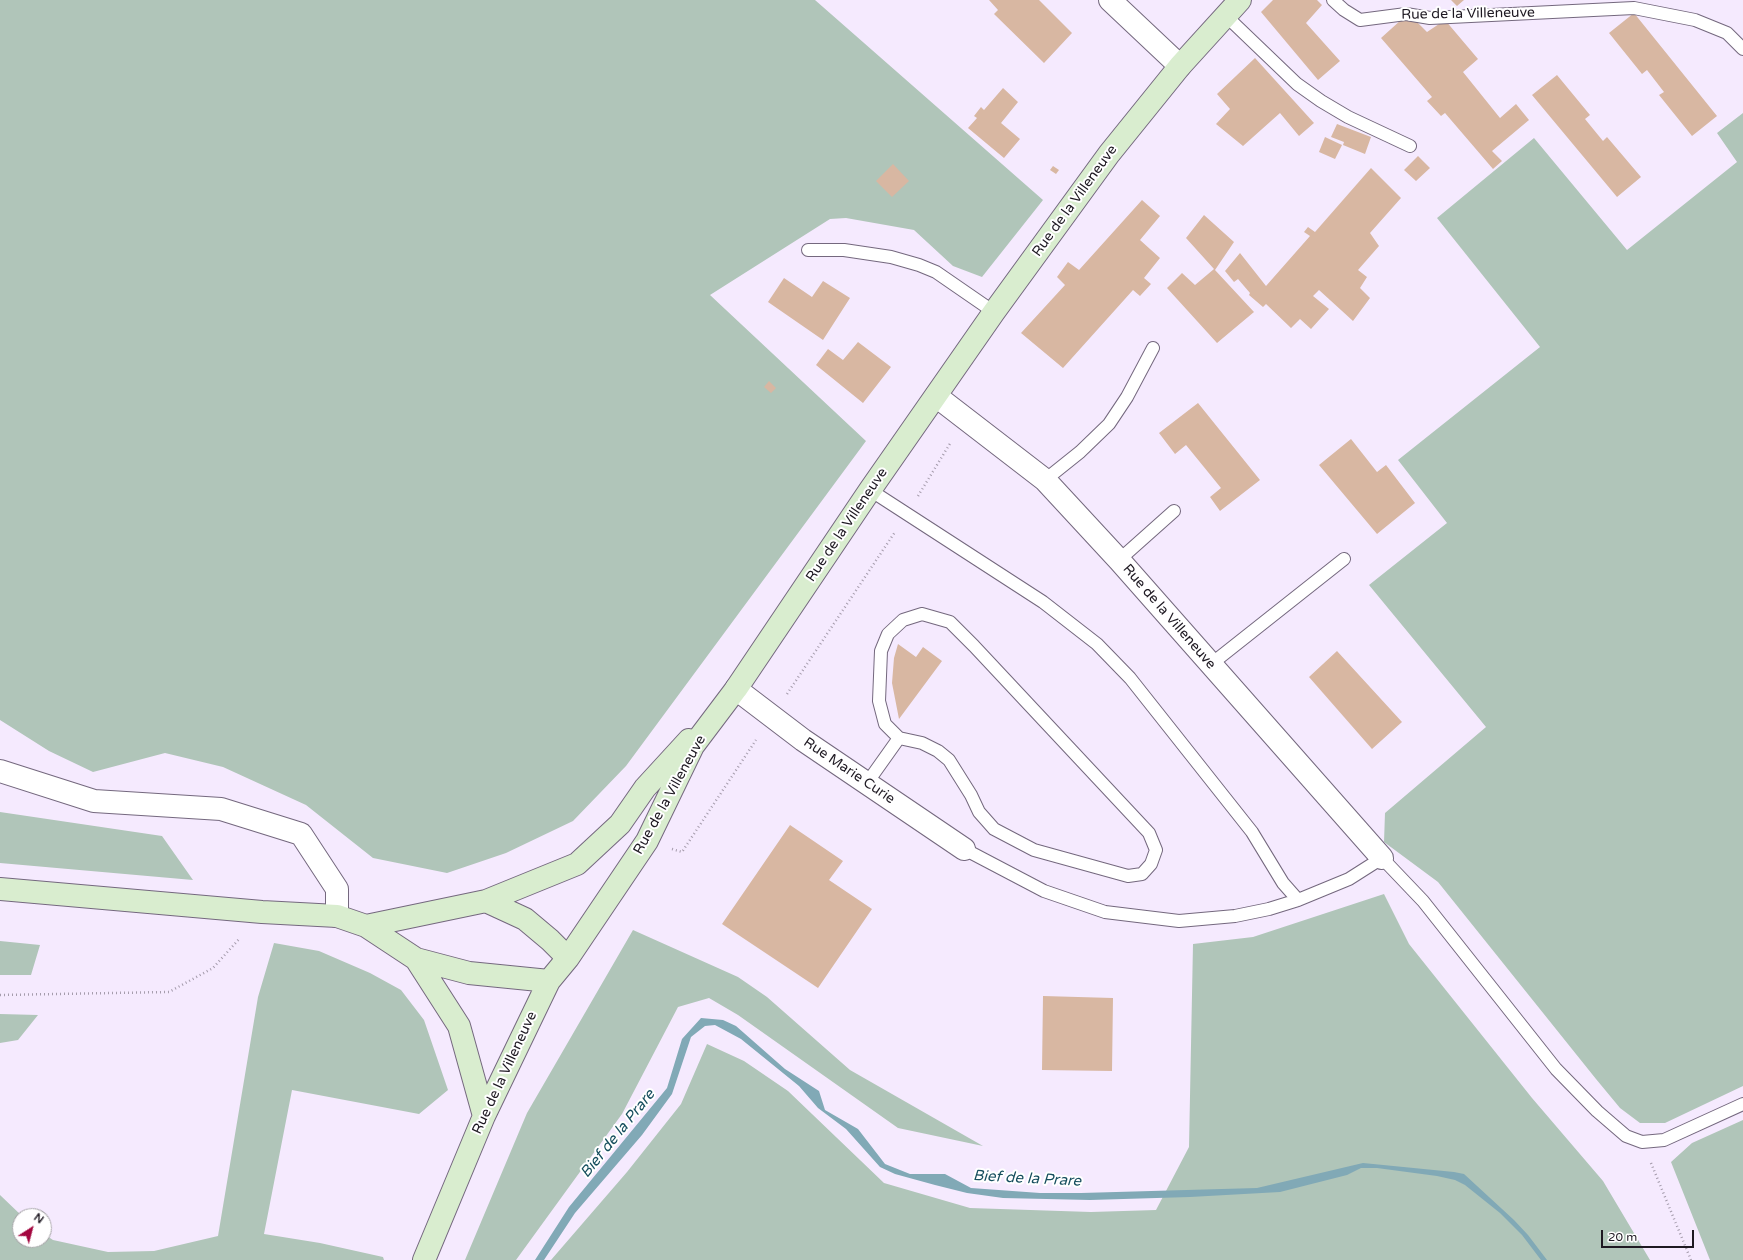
<!DOCTYPE html>
<html>
<head>
<meta charset="utf-8">
<style>
	body { margin:0 }
	#map { position:relative; width:1743px; height:1260px; overflow:hidden; background:#f5eafe; font-family:"Varela Round",sans-serif }
	canvas { display:block }
	.north { position:absolute; left:12px; top:1208px; width:40px; height:40px; box-sizing:border-box; background:#fff; border:1px solid #a5a3a7; border-radius:50%; rotate:36deg; font-size:11px; font-weight:700; line-height:16px; text-align:center; color:#1e1922 }
	.north::after { content:''; display:block; margin:auto; width:14px; height:18px; background:#a3063f; clip-path:polygon(50% 0,100% 100%,50% 72%,0 100%) }
	.scale { position:absolute; left:1601px; top:1230px; width:93px; height:18px; box-sizing:border-box; border:2px solid #1e1922; border-top:0; padding-left:5px; font-size:12px; line-height:14px; white-space:nowrap; color:#1e1922; -webkit-text-stroke:3px #fff; paint-order:stroke }
</style>
</head>
<body>
<div id="map">
<canvas width="1743" height="1260"></canvas>
<div class="north">N</div>
<div class="scale">20 m</div>
</div>
<script>
const ctx = document.querySelector('canvas').getContext('2d');
ctx.lineJoin = 'round';
function fillPath(path, color) { ctx.fillStyle = color; ctx.fill(path, 'evenodd'); }
const shape = rows => new Path2D(rows.map(r => 'M' + r).join(''));
function trace(path, color, width, dash) { ctx.strokeStyle = color; ctx.lineWidth = width; ctx.lineCap = dash ? 'butt' : 'round'; ctx.setLineDash(dash || []); ctx.stroke(path); }
function drawText(font, color, halo, rows, align = 'center') {
  ctx.font = font + ' "Varela Round",sans-serif'; ctx.lineWidth = 4; ctx.setLineDash([]); ctx.textBaseline = 'middle'; ctx.strokeStyle = halo; ctx.fillStyle = color; for (const [text, x, y, turn = 0] of rows) {
    ctx.save(); ctx.translate(x, y); ctx.rotate((+turn || 0) * Math.PI / 180); ctx.textAlign = isNaN(turn) ? turn : align; if (halo) ctx.strokeText(text, 0, 0); ctx.fillText(text, 0, 0); ctx.restore();
  }
}
const green = shape([
	[0,0,815,0,1043,200,982,277,953,266,914,230,846,218,830,219,710,295,866,441,626,766,573,821,506,853,447,873,373,858,306,805,223,767,165,753,93,772,49,751,0,720],
	[1743,113,1743,1086,1665,1123,1640,1123,1620,1108,1596,1079,1438,882,1384,842,1385,813,1486,727,1369,585,1447,523,1398,460,1540,347,1437,218,1534,138,1627,250,1737,162,1717,133],
	[0,812,162,836,193,880,0,863],
	[1384,894,1409,944,1532,1098,1603,1181,1650,1260,551,1260,627,1172,681,1104,707,1044,744,1061,788,1091,884,1183,970,1208,1091,1212,1156,1210,1189,1147,1193,944,1253,937],
	[633,930,738,977,767,997,850,1070,983,1146,898,1128,738,1015,709,998,678,1007,622,1114,516,1260,465,1260,527,1113],
	[0,941,40,945,31,975,0,975],
	[274,943,319,951,370,973,401,990,424,1020,448,1090,419,1114,292,1090,264,1234,320,1243,383,1257,384,1260,0,1260,0,1195,22,1216,20,1216,20,1240,44,1240,44,1234,53,1240,108,1252,154,1251,218,1236,258,997],
	[0,1014,38,1015,18,1040,0,1043],
	[1743,1120,1743,1260,1710,1260,1671,1162,1692,1143]
]);
const water = shape([
	[701,1018,723,1020,736,1026,785,1069,819,1091,825,1110,858,1129,885,1164,910,1174,945,1174,971,1188,1040,1193,1081,1193,1257,1188,1363,1163,1454,1172,1464,1174,1514,1220,1528,1235,1547,1260,1541,1260,1522,1235,1500,1213,1465,1185,1455,1180,1437,1176,1377,1168,1361,1168,1347,1175,1280,1192,1190,1197,1090,1200,1003,1198,967,1193,935,1185,895,1174,880,1167,846,1129,818,1108,799,1086,741,1039,715,1025,705,1026,691,1037,672,1094,642,1135,575,1213,544,1260,535,1260,569,1207,667,1088,682,1039]
]);
const building = shape([
	[989,0,1039,0,1072,33,1044,63,994,14,998,10],
	[1273,0,1317,0,1322,5,1306,23,1340,61,1318,80,1261,12],
	[1451,0,1464,0,1457,6],
	[1634,13,1717,116,1692,136,1659,95,1664,92,1647,70,1642,74,1609,33],
	[1414,19,1427,32,1445,20,1478,59,1463,72,1500,118,1516,104,1529,120,1492,151,1502,161,1493,169,1445,113,1441,116,1427,101,1432,97,1381,38,1401,20],
	[1255,58,1314,123,1299,136,1280,113,1243,146,1216,124,1230,109,1217,94],
	[1557,75,1590,115,1585,119,1603,141,1607,137,1641,177,1617,197,1532,95],
	[1003,88,1018,102,1001,123,1020,139,1004,158,968,128,977,118,974,116,981,107,984,110],
	[1337,124,1371,137,1365,154,1343,145,1344,142,1331,137],
	[1325,137,1342,145,1335,159,1319,152],
	[1418,156,1430,168,1416,181,1404,170],
	[893,164,909,181,892,197,876,181],
	[1053,166,1059,170,1056,174,1050,170],
	[1371,168,1401,198,1370,233,1379,246,1358,270,1367,277,1360,288,1370,298,1353,321,1319,290,1313,296,1329,309,1311,329,1300,319,1291,328,1266,304,1263,307,1249,295,1250,293,1238,279,1234,282,1225,271,1240,253,1266,286,1310,236,1304,232,1308,227,1315,232],
	[1142,200,1160,216,1140,240,1160,258,1144,278,1151,284,1140,296,1133,290,1063,368,1021,333,1065,285,1057,277,1068,262,1079,270],
	[1204,215,1234,242,1215,270,1254,312,1217,343,1167,288,1182,273,1195,285,1214,269,1186,238],
	[784,278,812,297,823,281,850,298,823,340,768,302],
	[858,342,891,367,863,403,816,365,828,349,843,360],
	[769,381,776,388,771,393,764,387],
	[1198,403,1260,480,1220,511,1210,497,1221,488,1186,445,1175,454,1159,433],
	[1351,439,1377,472,1386,465,1415,503,1377,534,1319,465],
	[898,644,916,657,923,647,942,661,899,719,892,683,894,658],
	[1337,651,1402,722,1372,749,1309,677],
	[790,825,843,861,829,880,872,909,818,988,722,924],
	[1043,996,1113,998,1112,1071,1042,1070]
]);
const path = shape([
	[918,496,951,442],
	[787,694,895,532],
	[672,849,682,852,756,740],
	[0,995,169,992,213,968,240,938],
	[1651,1163,1691,1260]
]);
const service = shape([
	[1333,0,1344,10,1360,20,1406,14,1430,18,1634,8,1695,20,1727,33,1743,49],
	[1225,15,1297,84,1321,101,1348,117,1410,146],
	[808,250,844,250,891,257,919,265,936,272,994,312],
	[1045,480,1080,452,1109,424,1127,397,1153,348],
	[870,490,1043,602,1097,644,1130,678,1252,832,1283,883,1298,900],
	[1119,560,1174,511],
	[922,614,950,622,974,646,1149,833,1156,850,1151,864,1142,874,1128,876,1034,850,994,829,979,812,971,795,949,760,938,751,922,743,899,738,885,724,879,701,881,651,888,634,903,620,922,614],
	[1210,665,1344,559],
	[867,783,899,738],
	[964,849,1044,891,1105,912,1179,921,1235,916,1269,909,1298,900,1349,879,1382,858,1423,901,1556,1069,1597,1111,1626,1136,1642,1142,1664,1140,1743,1104]
]);
const minor = shape([
	[1110,0,1180,66],
	[936,396,1045,480,1119,560,1382,858],
	[736,689,803,740,964,849],
	[0,771,94,801,221,809,301,834,337,889,337,916]
]);
const secondary = shape([
	[0,889,262,912,337,916,366,926,416,959,459,1026,484,1116],
	[486,901,525,919,550,940,568,958],
	[366,926,486,901,577,864,620,824,645,788,689,740],
	[416,959,469,973,549,981],
	[424,1260,484,1116,549,981,568,958,647,841,693,746,736,689,870,490,994,312,1109,154,1180,66,1240,0]
]);
const streetNames = [
	["Rue de la Villeneuve",1468,14,-1],
	["Rue de la Villeneuve",1075,201,-54],
	["Rue de la Villeneuve",847,525,-56],
	["Rue de la Villeneuve",1169,617,49],
	["Rue Marie Curie",849,771,34],
	["Rue de la Villeneuve",670,795,-61],
	["Rue de la Villeneuve",505,1073,-65]
];
const waterNames = [
	["Bief de la Prare",618,1134,-51],
	["Bief de la Prare",1027,1179,3]
];
fillPath(green, '#b0c5b9');
fillPath(water, '#81a9b6');
fillPath(building, '#d8b7a2');
trace(service, '#74687e', 14);
trace(minor, '#74687e', 24);
trace(secondary, '#74687e', 24);
trace(path, '#a59cac', 2.5, [1, 3]);
trace(service, '#fff', 12);
trace(minor, '#fff', 22);
trace(secondary, '#d9edcf', 22);
drawText('14px', '#1e1922', '#fff', streetNames);
drawText('italic 15px', '#164e5e', '#fff', waterNames);
</script>
</body>
</html>
